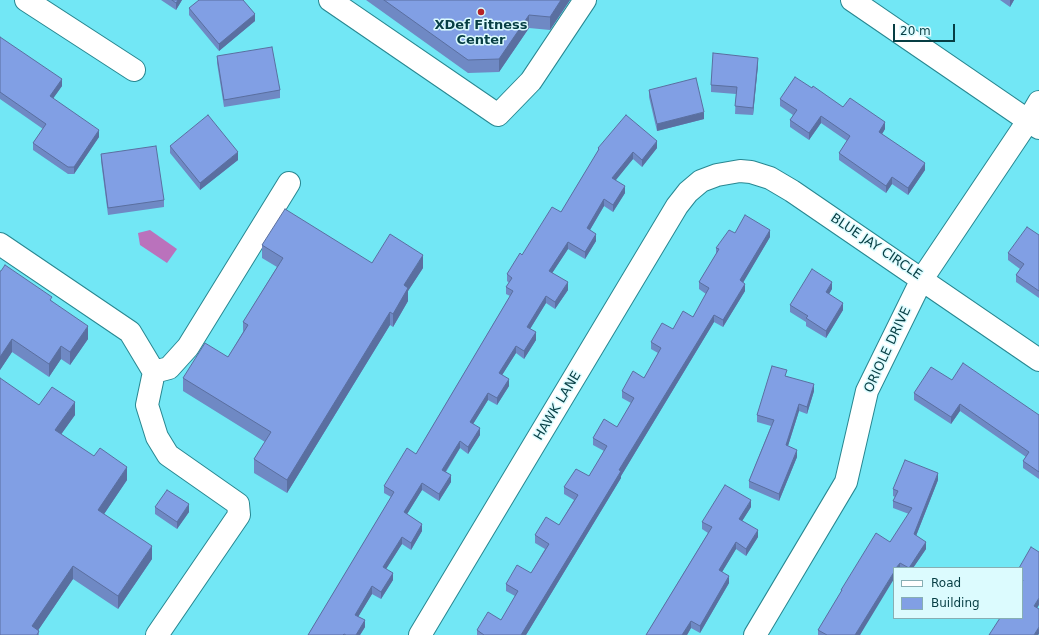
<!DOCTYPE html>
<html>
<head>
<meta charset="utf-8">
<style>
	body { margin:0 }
	#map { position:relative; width:1039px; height:635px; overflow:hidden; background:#72e7f5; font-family:"DejaVu Sans",sans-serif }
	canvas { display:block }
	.legend { position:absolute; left:893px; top:567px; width:130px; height:52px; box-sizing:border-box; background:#dcfbfe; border:1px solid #87afb4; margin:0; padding:5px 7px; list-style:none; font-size:12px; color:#073e44 }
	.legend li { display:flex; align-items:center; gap:8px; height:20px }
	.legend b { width:20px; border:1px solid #87afb4 }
	.scale { position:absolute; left:893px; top:24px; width:62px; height:18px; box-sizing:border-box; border:2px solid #073e44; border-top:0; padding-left:5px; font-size:12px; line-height:14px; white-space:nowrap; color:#073e44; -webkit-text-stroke:3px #dcfbfe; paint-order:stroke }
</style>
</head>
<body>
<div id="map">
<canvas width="1039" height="635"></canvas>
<ul class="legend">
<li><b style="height:5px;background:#fff"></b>Road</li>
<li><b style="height:11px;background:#819fe4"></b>Building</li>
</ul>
<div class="scale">20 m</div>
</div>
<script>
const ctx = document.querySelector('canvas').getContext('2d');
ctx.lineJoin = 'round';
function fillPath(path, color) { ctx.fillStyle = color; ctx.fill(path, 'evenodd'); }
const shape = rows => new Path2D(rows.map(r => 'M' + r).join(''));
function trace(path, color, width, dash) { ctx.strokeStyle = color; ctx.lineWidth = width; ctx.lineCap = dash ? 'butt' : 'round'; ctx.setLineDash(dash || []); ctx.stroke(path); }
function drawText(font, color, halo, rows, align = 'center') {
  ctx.font = font + ' "DejaVu Sans",sans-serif'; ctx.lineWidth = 3; ctx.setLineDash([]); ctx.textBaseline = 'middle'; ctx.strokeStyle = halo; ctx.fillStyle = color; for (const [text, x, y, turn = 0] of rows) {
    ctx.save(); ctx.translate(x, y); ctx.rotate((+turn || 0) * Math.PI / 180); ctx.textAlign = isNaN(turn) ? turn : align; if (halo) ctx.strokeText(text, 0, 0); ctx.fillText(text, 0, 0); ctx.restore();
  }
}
const water = shape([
	[150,230,177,249,167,263,140,245,138,233]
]);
const minor = shape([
	[26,0,134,70],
	[330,0,498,115,531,81,585,0],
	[852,0,1039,128],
	[0,244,130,332,154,372,169,368,188,347,289,183],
	[154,372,147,405,157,437,168,455,238,504,239,515,157,635],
	[420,635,677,206,688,192,701,181,717,175,740,171,751,172,770,178,792,191,1039,360],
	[755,635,846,482,867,391,922,279,1028,121,1039,102]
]);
const wall = shape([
	[161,0,182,0,176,10],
	[366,0,570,0,550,30,529,28,499,72,468,73],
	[1000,0,1014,0,1010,7],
	[189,8,255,21,219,51,189,15],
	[0,37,62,86,53,98,99,137,74,174,68,174,33,150,33,143,43,129,0,99],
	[217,56,280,90,280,98,224,107,217,63],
	[758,65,753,115,735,114,736,94,711,92,711,85],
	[812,88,843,107,885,129,882,134,925,170,908,195,892,184,886,193,839,160,839,153,847,141,821,123,809,140,790,127,790,120,793,115,780,106,780,99],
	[649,90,704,119,657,131,649,97],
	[170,146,238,160,200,190,170,153],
	[598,148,657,148,642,167,633,159,615,180,625,193,613,212,604,206,590,230,596,241,585,259,568,249,552,273,568,290,555,309,546,303,530,329,536,340,524,359,516,353,502,375,509,386,497,405,488,400,473,424,480,435,468,454,460,448,446,472,451,482,439,501,422,490,407,514,422,531,411,550,402,544,386,569,393,580,381,599,372,594,358,617,365,627,360,635,308,635,391,497,384,493,384,486,416,454,510,296,506,294,506,287,509,283,507,281,507,274,522,255,561,212,598,151],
	[101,154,164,200,164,207,108,215,101,161],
	[735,233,770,237,743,282,745,291,723,327,714,322,621,476,621,478,526,635,477,635,477,630,501,620,515,596,506,591,506,584,531,573,545,549,535,543,535,535,559,525,574,500,564,494,564,487,589,476,604,451,593,445,593,438,617,427,631,403,622,398,622,391,644,378,658,353,651,349,651,342,693,317,706,294,699,289,699,282,716,254,716,248],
	[1039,235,1039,298,1016,282,1016,275,1020,269,1008,260,1008,253],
	[262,245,372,263,423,268,408,291,408,301,393,327,390,325,287,493,254,473,254,459,265,442,183,391,183,378,228,357,243,332,243,322,277,267,262,258],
	[0,271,52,301,88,339,70,365,61,359,49,377,12,352,0,370],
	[832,289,829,294,843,310,826,338,806,326,806,322,790,312,790,305],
	[787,376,814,391,807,414,799,411,788,446,797,457,779,501,749,488,749,481,771,426,757,422,757,415],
	[952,380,1039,415,1039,479,1023,468,1023,461,1026,457,960,411,951,424,914,400,914,393],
	[39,405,75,415,61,434,127,480,104,514,152,559,118,609,73,579,38,630,39,635,0,635],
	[938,480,916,536,926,549,913,568,894,568,860,635,818,635,818,630,841,592,841,590,890,542,909,514,893,508,893,501,895,497,893,496,893,489],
	[155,507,189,512,177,529,155,514],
	[751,507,742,521,758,537,746,556,736,549,722,572,729,583,700,633,691,628,687,635,646,635,708,533,702,529,702,522]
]);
const shadedWall = shape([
	[178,0,182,0,176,10,176,3],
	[561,0,570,0,550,30,550,17],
	[1010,0,1014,0,1010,7],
	[255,14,255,21,219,51,219,44],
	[529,15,529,28,499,72,499,59],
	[758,58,758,65,753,115,753,108],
	[62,79,62,86,50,103,50,96],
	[704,112,704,119,657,131,657,124],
	[821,116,821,123,809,140,809,133],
	[885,122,885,129,879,139,879,132],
	[99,130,99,137,74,174,74,167],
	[657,141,657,148,642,167,642,160],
	[238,152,238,160,200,190,200,183],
	[633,152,633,159,612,185,612,178],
	[925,163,925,170,908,195,908,188],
	[892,177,892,184,886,193,886,186],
	[625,186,625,193,613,212,613,205],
	[604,199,604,206,587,235,587,228],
	[770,230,770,237,740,288,740,280],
	[596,234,596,241,585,259,585,252],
	[568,242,568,249,549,278,549,271],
	[423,255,423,268,408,291,408,301,393,327,393,314,404,285],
	[568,282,568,290,555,309,555,302],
	[832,282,832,289,826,299,826,292],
	[745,284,745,291,723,327,723,320],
	[546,296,546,303,527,334,527,327],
	[843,303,843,310,826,338,826,331],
	[390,312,390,325,287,493,287,480],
	[714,315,714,322,621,476,621,478,526,635,521,635,619,470],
	[88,326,88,339,70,365,70,352],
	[536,332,536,340,524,359,524,351],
	[12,339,12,352,0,370,0,357],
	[61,346,61,359,49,377,49,364],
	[516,346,516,353,499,380,499,373],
	[509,379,509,386,497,405,497,398],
	[814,384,814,391,807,414,807,407],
	[488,393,488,400,470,429,470,422],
	[75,402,75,415,55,443,55,430],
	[799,404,799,411,786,452,786,445],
	[960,404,960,411,951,424,951,417],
	[480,428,480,435,468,454,468,447],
	[460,441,460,448,442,477,442,470],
	[797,450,797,457,779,501,779,494],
	[127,467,127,480,98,523,98,510],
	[938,473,938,480,914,541,914,534],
	[451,475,451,482,439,501,439,494],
	[422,483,422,490,404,519,404,512],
	[751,500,751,507,739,526,739,519],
	[189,504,189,512,177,529,177,522],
	[422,524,422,531,411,550,411,543],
	[758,530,758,537,746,556,746,549],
	[402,537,402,544,383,574,383,567],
	[736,542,736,549,719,577,719,570],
	[926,542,926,549,913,568,909,568],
	[152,546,152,559,118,609,118,596],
	[900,563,900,568,896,568],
	[73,566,73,579,35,635,32,626],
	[894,572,894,579,860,635,855,635],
	[393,573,393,580,381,599,381,592],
	[729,576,729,583,700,633,700,626],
	[372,586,372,594,355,622,355,615],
	[1039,598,1039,605,1034,613,1034,606],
	[365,620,365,627,360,635,356,635],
	[691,621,691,628,687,635,682,635],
	[1039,627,1039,634,1038,635,1034,635]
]);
const building = shape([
	[172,0,178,0,176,3,172,0],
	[199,0,243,0,255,14,219,44,189,8,199,0],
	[384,0,561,0,550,17,529,15,499,59,468,60,384,0],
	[0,37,62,79,50,96,99,130,74,167,68,167,33,143,46,124,0,92,0,37],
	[272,47,280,90,224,100,217,56,272,47],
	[713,53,758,58,753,108,735,106,737,87,711,85,713,53],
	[795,77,812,88,813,86,843,107,850,98,885,122,879,132,925,163,908,188,892,177,886,186,839,153,850,136,821,116,809,133,790,120,797,110,780,99,795,77],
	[696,78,704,112,657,124,649,90,696,78],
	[208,115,238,152,200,183,170,146,208,115],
	[626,115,657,141,642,160,633,152,612,178,625,186,613,205,604,199,587,228,596,234,585,252,568,242,549,271,568,282,555,302,546,296,527,327,536,332,524,351,516,346,499,373,509,379,497,398,488,393,470,422,480,428,468,447,460,441,442,470,451,475,439,494,422,483,404,512,422,524,411,543,402,537,383,567,393,573,381,592,372,586,355,615,365,620,356,635,346,635,344,634,343,635,308,635,394,492,384,486,407,448,416,454,513,291,506,287,512,278,507,274,520,253,522,255,552,207,561,212,599,149,598,148,626,115],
	[156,146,164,200,108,208,101,154,156,146],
	[285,209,372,263,390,234,423,255,404,285,408,288,393,314,390,312,287,480,254,459,271,432,183,378,205,343,228,357,248,325,243,322,283,258,262,245,285,209],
	[745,215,770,230,740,280,745,284,723,320,714,315,619,470,621,471,521,635,484,635,477,630,488,612,501,620,518,591,506,584,517,565,531,573,549,544,535,535,546,517,559,525,578,495,564,487,576,469,589,476,607,446,593,438,604,419,617,427,634,398,622,391,633,371,644,378,661,348,651,342,662,323,673,329,683,311,693,317,709,288,699,282,719,249,716,248,729,230,735,233,745,215],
	[1027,227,1039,235,1039,291,1016,275,1024,264,1008,253,1027,227],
	[5,265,52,297,50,300,88,326,70,352,61,346,49,364,12,339,0,357,0,271,1,271,5,265],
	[812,269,832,282,826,292,843,303,826,331,806,318,808,316,790,305,812,269],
	[963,363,1039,415,1039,472,1023,461,1029,452,960,404,951,417,914,393,931,367,952,380,963,363],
	[772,366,787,370,785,376,814,384,807,407,799,404,786,445,797,450,779,494,749,481,774,420,757,415,772,366],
	[0,378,39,405,52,387,75,402,55,430,94,456,100,448,127,467,98,510,152,546,118,596,73,566,32,626,39,631,37,635,0,635,0,378],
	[905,460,938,473,914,534,926,542,909,568,900,563,896,568,894,568,894,572,855,635,827,635,818,630,842,590,841,590,876,533,890,542,912,508,893,501,898,491,893,489,905,460],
	[725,485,751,500,739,519,758,530,746,549,736,542,719,570,729,576,700,626,691,621,682,635,646,635,712,527,702,522,725,485],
	[167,490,189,504,177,522,155,507,167,490],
	[1031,547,1039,552,1039,598,1034,606,1039,609,1039,627,1034,635,989,635,1000,618,1022,618,1022,582,1023,580,1022,580,1022,568,1019,568,1031,547]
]);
const markers = [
	[481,12,4,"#b52427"]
];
const poiNames = [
	["XDef Fitness",481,26],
	["Center",481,41]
];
const streetNames = [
	["BLUE JAY CIRCLE",876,247,34],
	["ORIOLE DRIVE",888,350,-65],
	["HAWK LANE",558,406,-59]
];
fillPath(water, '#ba72bc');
trace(minor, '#288791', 24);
trace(minor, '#fff', 22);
fillPath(wall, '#6f89c4');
fillPath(shadedWall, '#5a6fa0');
fillPath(building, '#819fe4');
trace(building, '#5a6fa0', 1);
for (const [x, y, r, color] of markers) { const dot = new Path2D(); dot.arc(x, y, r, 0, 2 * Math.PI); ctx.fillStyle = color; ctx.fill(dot); trace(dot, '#dcfbfe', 1.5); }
drawText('bold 13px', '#073e44', '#dcfbfe', poiNames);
drawText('13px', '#073e44', '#dcfbfe', streetNames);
</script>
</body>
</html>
